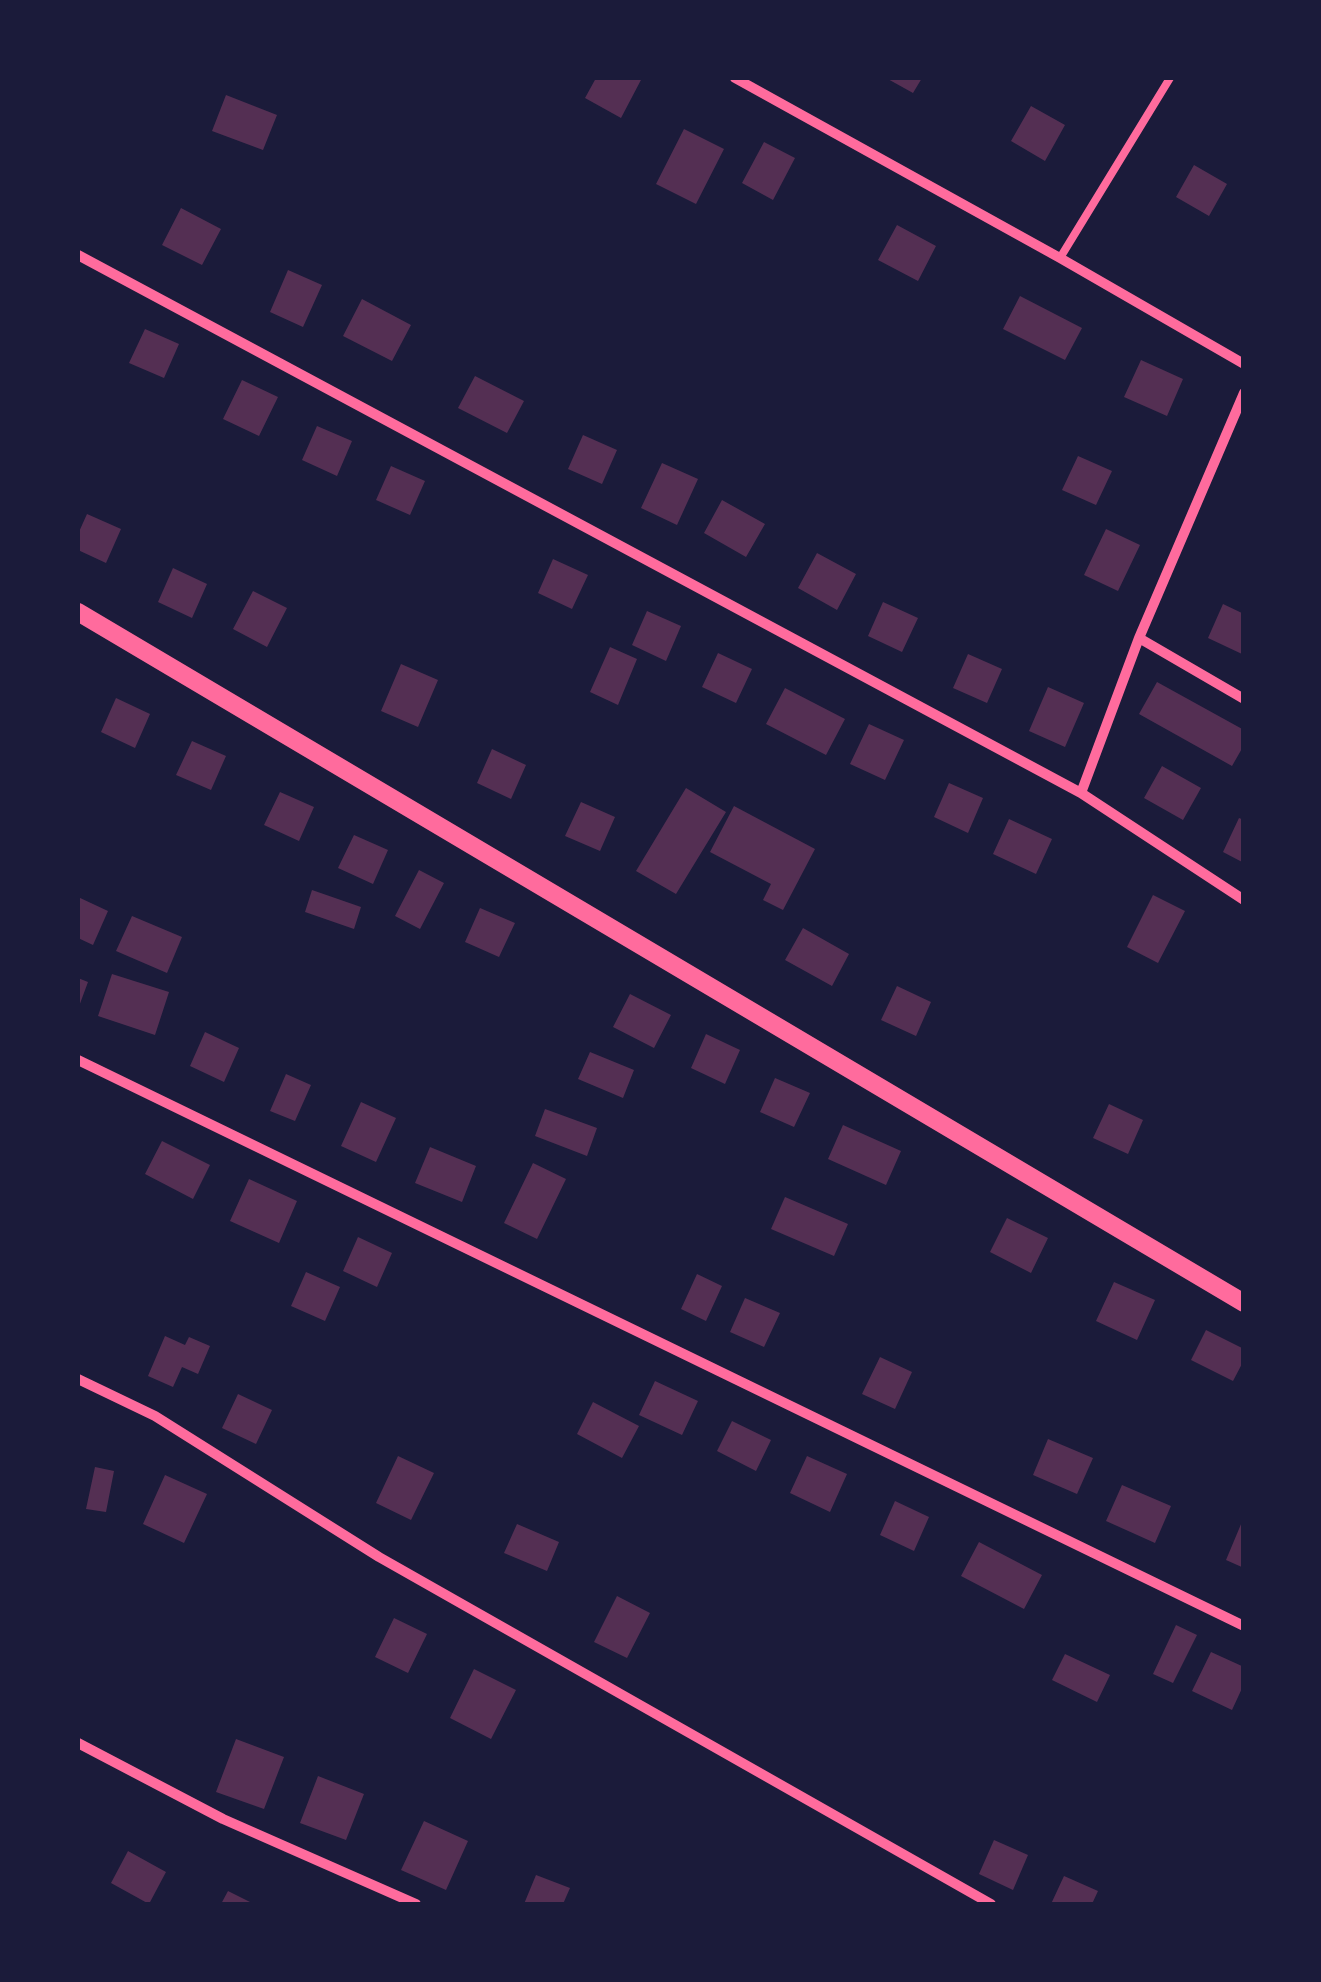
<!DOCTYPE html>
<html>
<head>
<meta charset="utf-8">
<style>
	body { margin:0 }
	#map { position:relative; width:1321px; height:1982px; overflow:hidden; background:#1b1b3a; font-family:Roboto,sans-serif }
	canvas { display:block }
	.frame { position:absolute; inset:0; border:80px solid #1b1b3a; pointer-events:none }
</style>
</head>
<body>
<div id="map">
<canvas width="1321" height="1982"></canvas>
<div class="frame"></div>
</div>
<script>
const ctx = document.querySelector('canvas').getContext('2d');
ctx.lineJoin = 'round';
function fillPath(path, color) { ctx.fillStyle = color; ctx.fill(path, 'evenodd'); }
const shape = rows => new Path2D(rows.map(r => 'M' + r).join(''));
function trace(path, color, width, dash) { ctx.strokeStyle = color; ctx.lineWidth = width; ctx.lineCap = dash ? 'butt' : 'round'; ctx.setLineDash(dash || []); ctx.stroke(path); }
const building = shape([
	[596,78,642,78,621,118,585,98],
	[886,78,922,78,913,93],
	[226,95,277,115,263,150,212,131],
	[1031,106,1065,125,1045,161,1011,141],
	[684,129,724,149,696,204,656,184],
	[764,142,795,158,773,200,742,183],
	[1194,165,1227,184,1209,216,1176,197],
	[181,208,221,229,202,265,162,245],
	[897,225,936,246,918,281,878,260],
	[288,270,322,285,303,327,270,312],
	[1020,296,1082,328,1065,360,1003,329],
	[362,299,411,325,392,361,343,336],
	[145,329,179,344,164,378,129,363],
	[1141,360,1183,379,1167,416,1124,397],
	[475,376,524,401,507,433,458,408],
	[242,380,278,397,259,436,223,419],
	[317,426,352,441,337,476,302,460],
	[583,435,617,450,602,484,568,469],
	[1078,456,1112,471,1096,505,1062,490],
	[662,463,698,479,677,525,641,508],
	[391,466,425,481,410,515,376,500],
	[722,500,765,524,746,557,704,533],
	[87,514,121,529,106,563,78,550,78,534],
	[1106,529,1140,545,1118,591,1084,575],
	[817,553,856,574,837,610,798,588],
	[553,559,588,575,572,609,538,593],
	[173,568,207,584,192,618,158,602],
	[253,591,287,608,267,647,233,629],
	[883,602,918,618,902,652,868,636],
	[1223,604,1244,614,1242,654,1208,638],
	[647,611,681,626,666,661,632,645],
	[610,647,637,659,618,705,590,692],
	[718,653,752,669,736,703,702,687],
	[968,654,1002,669,987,703,953,688],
	[401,664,438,680,418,727,381,711],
	[1157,682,1244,730,1244,745,1232,766,1139,714],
	[1048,687,1084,703,1065,747,1029,731],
	[785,688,845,719,826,755,766,724],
	[116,698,150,714,135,748,101,732],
	[869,724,904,740,885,780,850,764],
	[192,741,226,756,211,790,176,775],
	[492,749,526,765,511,799,477,783],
	[1162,766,1201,788,1183,820,1144,798],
	[949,783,983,798,968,833,934,817],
	[686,788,726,812,676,894,636,871],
	[280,792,314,807,299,841,264,825],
	[581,802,615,817,600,851,565,836],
	[734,806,815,849,783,910,763,900,771,884,710,852],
	[1239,818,1244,820,1244,863,1223,852],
	[1009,819,1052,839,1036,874,993,854],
	[354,835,388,850,373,884,338,868],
	[419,870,444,883,420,929,395,916],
	[312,890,361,907,354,929,305,912],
	[1153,895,1185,911,1158,963,1127,947],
	[78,897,108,911,93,945,78,938],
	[480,908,515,923,499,957,465,942],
	[132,916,182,937,167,973,116,951],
	[803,928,849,954,832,986,785,960],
	[112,974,169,992,155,1035,98,1016],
	[78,978,88,982,78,1009],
	[897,986,931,1002,916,1036,881,1020],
	[630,994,671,1015,654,1048,613,1027],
	[205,1032,239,1048,224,1082,190,1066],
	[706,1034,740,1050,725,1084,691,1068],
	[590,1052,634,1070,623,1098,578,1079],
	[286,1074,311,1085,295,1121,270,1111],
	[775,1078,810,1093,794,1127,760,1112],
	[361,1102,396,1118,376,1162,341,1146],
	[1109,1104,1143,1120,1128,1154,1093,1138],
	[545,1109,597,1128,587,1156,535,1136],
	[843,1125,901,1151,886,1185,828,1159],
	[162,1141,210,1165,193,1199,145,1174],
	[430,1147,476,1166,462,1202,415,1183],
	[533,1163,566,1179,537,1239,504,1223],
	[249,1179,297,1201,279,1243,230,1221],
	[785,1197,848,1224,834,1256,771,1229],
	[1007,1218,1048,1238,1031,1273,990,1252],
	[358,1237,392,1253,377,1287,343,1271],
	[306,1272,340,1287,325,1321,291,1306],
	[697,1274,722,1286,706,1321,681,1309],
	[1114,1282,1155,1300,1137,1340,1096,1321],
	[745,1298,780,1313,764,1347,730,1332],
	[1206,1330,1244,1349,1244,1360,1233,1381,1191,1360],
	[165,1336,185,1345,189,1337,210,1346,198,1374,182,1367,173,1387,148,1376],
	[880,1357,912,1372,895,1409,862,1394],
	[655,1381,698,1401,682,1435,639,1415],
	[238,1394,272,1410,256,1444,222,1428],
	[593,1402,639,1426,622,1458,577,1434],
	[732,1421,771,1440,756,1471,717,1451],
	[1048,1439,1093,1458,1077,1494,1033,1475],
	[398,1456,434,1473,411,1520,376,1503],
	[807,1456,847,1474,830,1512,790,1493],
	[95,1467,114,1471,106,1512,86,1509],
	[165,1475,207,1494,184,1543,143,1524],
	[1122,1485,1171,1506,1155,1543,1106,1521],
	[895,1501,929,1517,914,1551,880,1535],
	[1244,1517,1244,1568,1226,1560],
	[517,1524,559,1542,547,1571,504,1553],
	[979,1542,1042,1575,1024,1609,961,1576],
	[617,1596,650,1613,627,1658,594,1642],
	[394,1618,427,1634,408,1673,375,1657],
	[1176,1625,1197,1635,1173,1683,1153,1674],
	[1211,1652,1244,1667,1244,1684,1232,1710,1192,1691],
	[1065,1654,1110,1675,1097,1702,1052,1680],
	[474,1669,516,1690,491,1739,450,1718],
	[236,1739,284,1757,264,1809,216,1792],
	[318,1776,364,1794,346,1840,300,1823],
	[424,1821,468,1841,446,1890,401,1870],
	[994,1840,1028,1855,1013,1890,979,1874],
	[128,1851,166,1872,149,1904,111,1883],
	[536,1875,570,1888,563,1904,524,1904],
	[1064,1876,1098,1891,1092,1904,1051,1904],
	[228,1891,254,1904,221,1904]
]);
const service = shape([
	[1060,258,1170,78]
]);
const minor = shape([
	[735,78,1060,258,1244,364],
	[78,255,1081,793,1244,900],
	[1139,638,1244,699],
	[1081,793,1139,638,1244,393],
	[78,1060,1244,1626],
	[78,1379,155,1416,379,1557,991,1904],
	[78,1743,223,1819,416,1904]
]);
const tertiary = shape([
	[78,612,1244,1303]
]);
fillPath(building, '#542f53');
trace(service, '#ff6b9d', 8);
trace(minor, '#ff6b9d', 10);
trace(tertiary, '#ff6b9d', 18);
</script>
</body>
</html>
